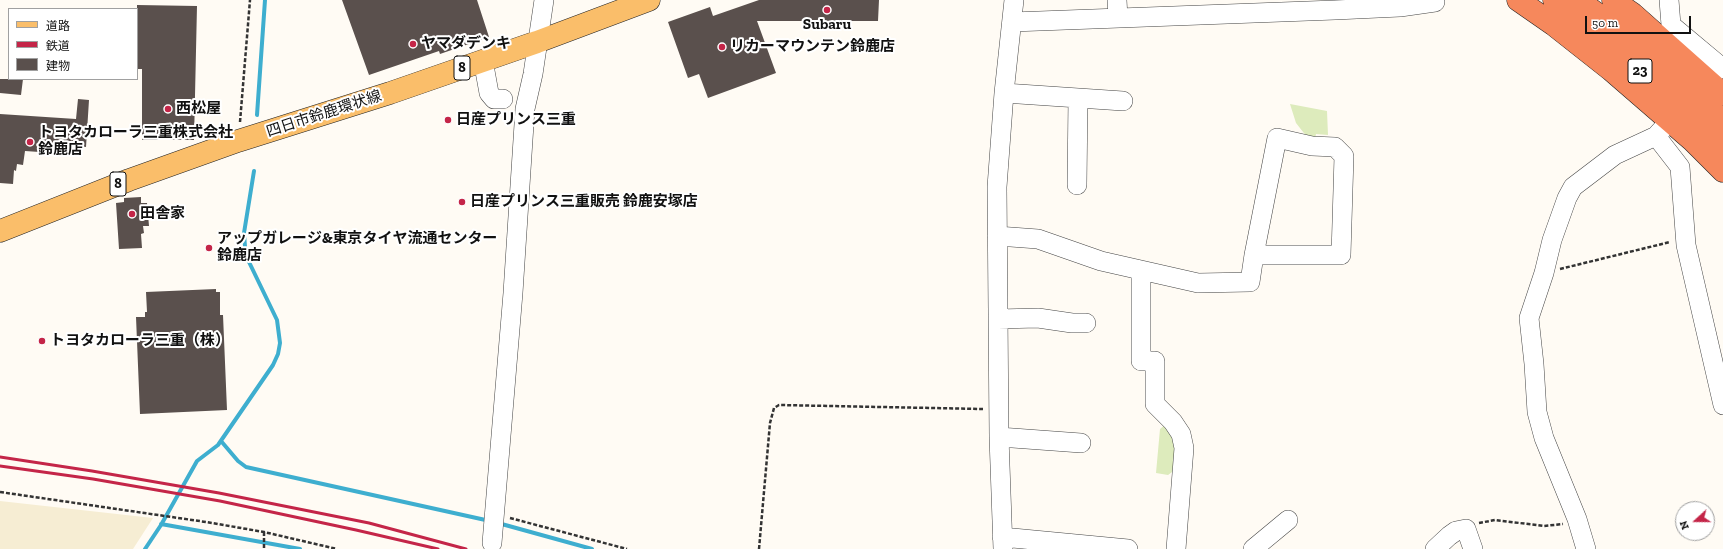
<!DOCTYPE html>
<html>
<head>
<meta charset="utf-8">
<style>
	body { margin:0 }
	#map { position:relative; width:1723px; height:549px; overflow:hidden; background:#fffbf4; font-family:"Zilla Slab","Noto Sans JP",serif }
	canvas { display:block }
	.legend { position:absolute; left:8px; top:8px; width:130px; height:72px; box-sizing:border-box; background:#fff; border:1px solid #a0a0a0; margin:0; padding:5px 7px; list-style:none; font-size:12px; color:#111 }
	.legend li { display:flex; align-items:center; gap:8px; height:20px }
	.legend b { width:20px; border:1px solid #a0a0a0 }
	.north { position:absolute; left:1675px; top:501px; width:40px; height:40px; box-sizing:border-box; background:#fff; border:1px solid #a0a0a0; border-radius:50%; rotate:249deg; font-size:11px; font-weight:700; line-height:16px; text-align:center; color:#111 }
	.north::after { content:''; display:block; margin:auto; width:14px; height:18px; background:#c42548; clip-path:polygon(50% 0,100% 100%,50% 72%,0 100%) }
	.scale { position:absolute; left:1585px; top:16px; width:106px; height:18px; box-sizing:border-box; border:2px solid #111; border-top:0; padding-left:5px; font-size:12px; line-height:14px; white-space:nowrap; color:#111; -webkit-text-stroke:3px #fff; paint-order:stroke }
</style>
</head>
<body>
<div id="map">
<canvas width="1723" height="549"></canvas>
<ul class="legend">
<li><b style="height:5px;background:#fabe6a"></b>道路</li>
<li><b style="height:5px;background:#c42548"></b>鉄道</li>
<li><b style="height:11px;background:#5a504d"></b>建物</li>
</ul>
<div class="north">N</div>
<div class="scale">50 m</div>
</div>
<script>
const ctx = document.querySelector('canvas').getContext('2d');
ctx.lineJoin = 'round';
function fillPath(path, color) { ctx.fillStyle = color; ctx.fill(path, 'evenodd'); }
const shape = rows => new Path2D(rows.map(r => 'M' + r).join(''));
function trace(path, color, width, dash) { ctx.strokeStyle = color; ctx.lineWidth = width; ctx.lineCap = dash ? 'butt' : 'round'; ctx.setLineDash(dash || []); ctx.stroke(path); }
function drawText(font, color, halo, rows, align = 'center') {
  ctx.font = font + ' "Zilla Slab","Noto Sans JP",serif'; ctx.lineWidth = 4; ctx.setLineDash([]); ctx.textBaseline = 'middle'; ctx.strokeStyle = halo; ctx.fillStyle = color; for (const [text, x, y, turn = 0] of rows) {
    ctx.save(); ctx.translate(x, y); ctx.rotate((+turn || 0) * Math.PI / 180); ctx.textAlign = isNaN(turn) ? turn : align; if (halo) ctx.strokeText(text, 0, 0); ctx.fillText(text, 0, 0); ctx.restore();
  }
}
const farmland = shape([
	[0,501,153,518,133,549,0,549]
]);
const green = shape([
	[1290,104,1327,111,1328,135,1316,134,1315,139,1307,137,1296,123],
	[1166,424,1176,443,1175,470,1168,475,1156,473,1160,429]
]);
const stream = shape([
	[257,115,265,0],
	[221,441,238,461,246,467,490,521],
	[498,523,592,549],
	[161,524,300,549],
	[145,549,161,525,197,461,218,445,273,365,278,354,280,343,277,320,249,262,245,247,244,233,254,171]
]);
const building = shape([
	[342,0,477,0,489,37,440,54,439,51,369,75],
	[759,0,879,0,878,21,757,21,776,73,708,98,699,74,688,78,668,22,710,7,713,16],
	[137,5,197,6,194,140,142,140,142,69,137,69],
	[0,79,23,79,21,95,0,93],
	[78,99,89,100,86,147,55,144,54,153,25,151,23,165,17,164,16,171,14,170,13,184,0,183,0,114,76,119],
	[141,197,141,203,147,203,149,226,143,226,144,233,141,234,142,248,119,249,116,203,124,202,124,198],
	[216,289,216,292,220,292,220,315,223,315,227,410,140,414,136,317,145,317,145,312,147,312,146,292]
]);
const path = shape([
	[240,122,250,0],
	[1560,269,1670,242],
	[0,492,206,522,264,532,337,549],
	[510,518,627,549],
	[1479,523,1495,520,1544,526,1563,524],
	[264,532,264,549],
	[759,549,770,423,774,408,779,405,983,409]
]);
const minor = shape([
	[1117,0,1118,18],
	[1669,0,1671,25,1720,66,1714,74],
	[1012,22,1335,10,1400,7,1435,2],
	[483,60,489,93,494,99,503,99],
	[1004,93,1123,101],
	[1656,136,1680,167,1686,245,1723,405],
	[1077,185,1078,98],
	[997,236,1038,239,1101,261,1198,283,1250,282,1254,255,1277,138,1312,146,1335,147,1344,156,1341,255,1254,255],
	[1141,270,1141,361,1155,361,1155,404,1173,422,1181,434,1184,448,1176,549],
	[998,319,1038,318,1072,323,1086,323],
	[999,437,1081,443],
	[1002,537,1128,549],
	[492,543,513,293,525,109,533,74,544,0],
	[1003,549,999,437,997,187,1004,93,1014,0],
	[1253,549,1288,520],
	[1435,549,1449,536,1456,531,1466,529,1473,549],
	[1586,549,1577,519,1544,438,1537,412,1534,364,1529,318,1544,273,1552,240,1567,198,1573,187,1615,155,1656,136,1667,124]
]);
const major = shape([
	[0,231,129,180,238,141,390,93,537,42,649,0]
]);
const highway = shape([
	[1518,0,1554,25,1611,70,1693,141,1723,171],
	[1554,0,1678,102,1723,145],
	[1578,0,1621,31,1723,120],
	[1613,0,1633,14,1723,94]
]);
const rail = shape([
	[0,457,92,471,219,493,369,523,466,549],
	[0,466,93,479,220,501,356,530,438,549]
]);
const markers = [
	[827,10,4,"#c42548"],
	[413,44,4,"#c42548"],
	[722,47,4,"#c42548"],
	[168,109,4,"#c42548"],
	[448,120,4,"#c42548"],
	[30,142,4,"#c42548"],
	[462,202,4,"#c42548"],
	[132,214,4,"#c42548"],
	[209,248,4,"#c42548"],
	[42,341,4,"#c42548"]
];
const shields = [
	[462,68,16],
	[1640,71,24],
	[118,184,16]
];
const shieldNames = [
	["8",462,68],
	["23",1640,71],
	["8",118,184]
];
const poiNames = [
	["Subaru",827,25,"center"],
	["ヤマダデンキ",421,44],
	["リカーマウンテン鈴鹿店",730,47],
	["西松屋",176,109],
	["日産プリンス三重",456,120],
	["トヨタカローラ三重株式会社",38,133],
	["鈴鹿店",38,150],
	["日産プリンス三重販売 鈴鹿安塚店",470,202],
	["田舎家",140,214],
	["アップガレージ&東京タイヤ流通センター",217,239],
	["鈴鹿店",217,256],
	["トヨタカローラ三重（株）",50,341]
];
const streetNames = [
	["四日市鈴鹿環状線",324,114,-18]
];
fillPath(farmland, '#f6edd3');
fillPath(green, '#ddebbc');
trace(stream, '#3eaecf', 4);
fillPath(building, '#5a504d');
trace(minor, '#444', 20);
trace(major, '#222', 23);
trace(highway, '#222', 23);
trace(path, '#333', 2.5, [4, 2]);
trace(minor, '#fff', 19);
trace(major, '#fabe6a', 22);
trace(highway, '#f6885c', 22);
trace(rail, '#c42548', 3);
for (const [x, y, r, color] of markers) { const dot = new Path2D(); dot.arc(x, y, r, 0, 2 * Math.PI); ctx.fillStyle = color; ctx.fill(dot); trace(dot, '#fff', 1.5); }
for (const [x, y, w] of shields) { const box = new Path2D(); box.roundRect(x - w / 2, y - 12, w, 24, 3); ctx.fillStyle = '#fff'; ctx.fill(box); trace(box, '#111', 1); }
drawText('bold 14px', '#111', null, shieldNames);
drawText('bold 15px', '#111', '#fff', poiNames, 'left');
drawText('15px', '#111', '#fff', streetNames);
</script>
</body>
</html>
